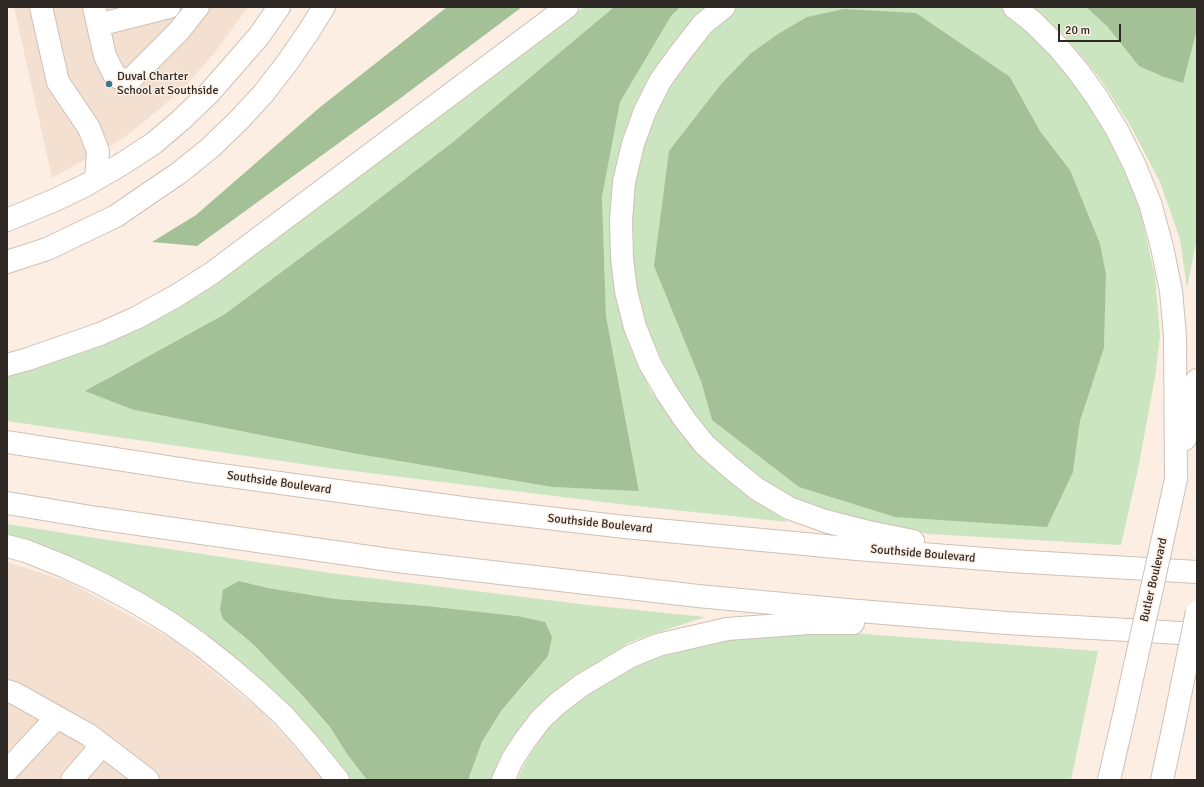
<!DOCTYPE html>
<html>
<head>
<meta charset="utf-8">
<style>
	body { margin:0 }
	#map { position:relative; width:1204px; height:787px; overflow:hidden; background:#fceee3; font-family:Signika,sans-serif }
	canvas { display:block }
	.frame { position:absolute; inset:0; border:8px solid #2e2925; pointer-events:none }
	.scale { position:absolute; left:1058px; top:24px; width:63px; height:18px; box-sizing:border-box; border:2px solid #2e2925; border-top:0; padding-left:5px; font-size:12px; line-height:14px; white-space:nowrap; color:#2e2925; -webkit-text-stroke:3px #fceee3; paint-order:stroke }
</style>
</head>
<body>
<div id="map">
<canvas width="1204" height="787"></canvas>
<div class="frame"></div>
<div class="scale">20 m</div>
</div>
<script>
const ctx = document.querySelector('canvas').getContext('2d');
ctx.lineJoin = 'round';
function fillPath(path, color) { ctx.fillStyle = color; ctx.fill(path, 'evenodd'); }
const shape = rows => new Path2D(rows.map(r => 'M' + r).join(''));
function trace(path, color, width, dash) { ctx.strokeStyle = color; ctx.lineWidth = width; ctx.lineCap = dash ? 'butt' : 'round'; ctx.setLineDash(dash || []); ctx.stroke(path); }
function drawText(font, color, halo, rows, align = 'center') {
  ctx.font = font + ' Signika,sans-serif'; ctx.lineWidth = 3; ctx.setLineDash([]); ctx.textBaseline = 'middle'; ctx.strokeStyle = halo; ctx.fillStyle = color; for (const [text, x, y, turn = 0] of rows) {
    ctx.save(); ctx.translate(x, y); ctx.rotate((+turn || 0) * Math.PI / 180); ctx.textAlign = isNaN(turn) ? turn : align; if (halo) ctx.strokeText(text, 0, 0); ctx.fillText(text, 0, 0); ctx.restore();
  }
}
const built = shape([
	[14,7,248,7,216,51,196,74,177,94,158,110,125,137,52,178],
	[7,562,69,582,177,642,261,711,325,780,7,780]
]);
const green = shape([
	[584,7,614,7,453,142,354,218,225,314,106,379,134,410,352,453,552,487,639,490,606,316,602,197,620,102,671,15,680,7,709,7,637,105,615,284,627,340,651,391,692,443,752,498,788,522,627,505,329,468,7,421,7,374,198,294,458,103],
	[737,7,999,7,1006,11,1044,47,1072,78,1103,121,1124,166,1141,214,1155,276,1160,336,1155,377,1138,469,1121,545,929,534,883,527,833,513,797,500,763,480,726,451,698,422,661,368,632,290,630,226,637,167,645,136,670,83,718,21],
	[778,34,1010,77,1040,131,1070,170,1106,275,1104,348,1080,421,1073,472,712,420,701,381,722,83,751,53],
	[1030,7,1086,7,1107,26,1182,83,1197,29,1197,238,1187,288,1180,239,1160,182,1130,125,1101,80,1065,36],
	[7,524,95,538,330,573,588,605,705,617,653,634,628,643,568,683,546,699,521,729,495,780,468,780,482,742,501,711,530,678,517,616,427,606,336,599,268,588,239,581,240,634,255,646,274,665,330,727,347,754,367,780,348,780,262,685,7,539],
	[836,632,1098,651,1071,780,517,780,525,763,548,726,573,701,641,663,682,649,719,639]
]);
const forest = shape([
	[447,7,522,7,398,100,197,246,152,242,196,215,319,108],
	[614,7,680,7,671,16,620,102,602,197,606,316,639,491,552,487,352,453,134,410,85,391,225,314,354,218,453,142],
	[1086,7,1197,7,1197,29,1183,83,1164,77,1139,66,1107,26],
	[844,9,916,13,1010,77,1040,131,1070,170,1100,244,1106,275,1104,348,1080,421,1073,472,1047,527,895,517,799,487,712,420,701,381,654,266,669,151,722,83,751,53,778,34,807,17],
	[239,581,268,588,336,599,427,606,517,616,545,622,552,637,548,656,501,711,482,742,468,780,367,780,347,754,330,727,299,692,255,646,223,619,220,610,223,590]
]);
const minor = shape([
	[41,7,58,82,89,128,98,151,96,179],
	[94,7,105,56,115,76,128,82,178,32,198,7],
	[98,25,169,7],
	[7,691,14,693,89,735,148,780],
	[7,771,57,717],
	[72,780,102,745]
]);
const major = shape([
	[7,220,55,200,86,185,122,164,154,143,181,120,210,92,259,36,279,7],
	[7,262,47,249,116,216,148,194,179,173,210,148,238,121,263,94,287,63,309,31,324,7]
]);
const highway = shape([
	[724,7,703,24,681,52,660,81,645,111,633,144,624,182,621,220,622,258,626,291,635,327,650,364,667,393,685,420,705,445,731,468,757,489,789,508,825,521,868,532,913,541],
	[1014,7,1033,22,1058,47,1078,71,1096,96,1117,130,1134,164,1150,203,1162,247,1171,291,1175,336,1176,479],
	[7,365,28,359,100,334,136,318,176,296,212,273,567,7],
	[1185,439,1197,380],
	[7,442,200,472,470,509,625,527,857,549,1011,561,1197,572],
	[7,503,97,518,397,561,698,596,847,610,1006,623,1197,634],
	[7,546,26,551,66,567,102,584,137,603,170,623,200,644,229,667,257,691,283,715,307,742,338,780],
	[503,780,512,760,525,740,541,719,557,704,582,685,631,656,658,645,727,629,809,623,853,623],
	[1109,780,1124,715],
	[1162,780,1172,734]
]);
const highwayBridge = shape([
	[1124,715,1176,479],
	[1172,734,1197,612]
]);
const markers = [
	[109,84,4,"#3d7890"]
];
const poiNames = [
	["Duval Charter",117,77],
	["School at Southside",117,91]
];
const streetNames = [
	["Southside Boulevard",279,483,8],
	["Southside Boulevard",600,524,6],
	["Southside Boulevard",923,554,5],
	["Butler Boulevard",1154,580,-77]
];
fillPath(built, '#f4e0d0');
fillPath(green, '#cbe5c0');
fillPath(forest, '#a3c097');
trace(minor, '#cec1b7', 24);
trace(major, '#cec1b7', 24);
trace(highway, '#cec1b7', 24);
trace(minor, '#fff', 22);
trace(major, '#fff', 22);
trace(highway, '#fff', 22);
trace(highwayBridge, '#cec1b7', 24, []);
trace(highwayBridge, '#fff', 22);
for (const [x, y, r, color] of markers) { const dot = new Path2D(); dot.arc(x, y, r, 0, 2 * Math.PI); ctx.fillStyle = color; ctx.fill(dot); trace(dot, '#fceee3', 1.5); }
drawText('12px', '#2e2925', '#fceee3', poiNames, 'left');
drawText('12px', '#2e2925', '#fceee3', streetNames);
</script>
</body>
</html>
